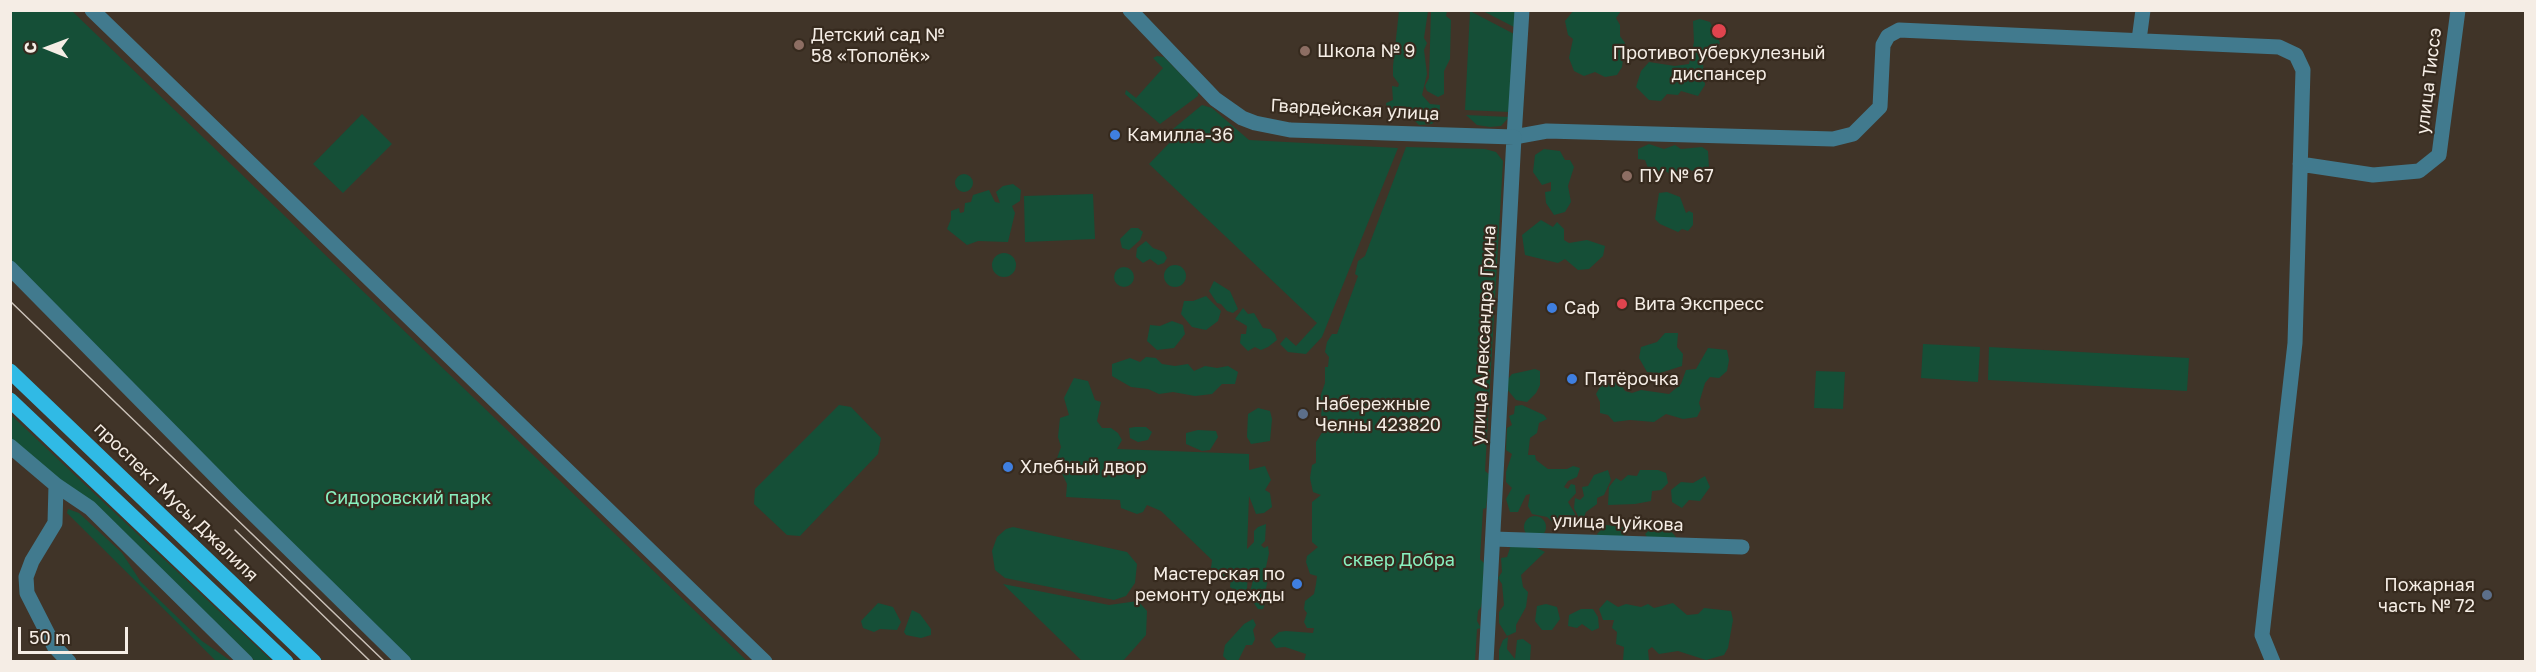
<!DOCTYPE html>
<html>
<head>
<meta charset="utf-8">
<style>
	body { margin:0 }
	#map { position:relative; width:2536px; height:672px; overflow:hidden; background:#403428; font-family:"Golos Text",sans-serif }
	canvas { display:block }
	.frame { position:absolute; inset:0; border:12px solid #f5ede5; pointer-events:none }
	.north { position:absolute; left:18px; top:18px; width:60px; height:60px; -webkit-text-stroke:4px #362a1e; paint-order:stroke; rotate:271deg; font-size:16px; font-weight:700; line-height:24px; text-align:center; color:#f5ede5 }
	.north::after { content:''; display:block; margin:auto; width:21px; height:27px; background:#f5ede5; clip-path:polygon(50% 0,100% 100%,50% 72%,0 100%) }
	.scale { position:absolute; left:18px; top:627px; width:110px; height:27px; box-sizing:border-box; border:3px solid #f5ede5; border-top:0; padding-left:8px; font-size:18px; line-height:21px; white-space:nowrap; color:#f5ede5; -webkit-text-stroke:4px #362a1e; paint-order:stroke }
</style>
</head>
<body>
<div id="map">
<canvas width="2536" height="672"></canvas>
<div class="frame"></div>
<div class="north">С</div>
<div class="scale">50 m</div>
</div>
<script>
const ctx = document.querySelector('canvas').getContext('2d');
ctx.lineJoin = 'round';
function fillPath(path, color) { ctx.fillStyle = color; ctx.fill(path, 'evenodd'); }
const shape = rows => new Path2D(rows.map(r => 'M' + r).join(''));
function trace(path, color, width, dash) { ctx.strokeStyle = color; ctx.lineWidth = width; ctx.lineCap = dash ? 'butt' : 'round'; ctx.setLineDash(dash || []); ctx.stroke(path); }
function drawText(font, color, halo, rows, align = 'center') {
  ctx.font = font + ' "Golos Text",sans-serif'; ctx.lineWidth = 4.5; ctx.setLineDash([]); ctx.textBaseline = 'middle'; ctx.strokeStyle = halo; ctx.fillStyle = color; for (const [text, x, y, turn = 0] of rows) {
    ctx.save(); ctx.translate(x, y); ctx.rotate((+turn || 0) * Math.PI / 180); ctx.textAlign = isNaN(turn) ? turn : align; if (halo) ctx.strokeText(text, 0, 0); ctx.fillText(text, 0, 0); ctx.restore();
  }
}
const green = shape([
	[1574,10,1621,11,1616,18,1620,25,1620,36,1625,43,1622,67,1617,75,1605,77,1595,72,1584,76,1574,71,1569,58,1573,39,1568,35,1565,21],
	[10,11,72,11,747,661,408,661,11,273],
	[1399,11,1428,11,1424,38,1427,43,1424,50,1427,74,1422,95,1430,104,1440,105,1439,116,1432,124,1419,125,1413,119,1404,119,1396,113,1390,116,1387,112,1386,103,1393,100,1392,86,1398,87,1399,84,1393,76,1393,66],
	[1431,11,1447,11,1446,16,1451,20,1450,59,1444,71,1444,94,1438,97,1427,91,1425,86,1429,78],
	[1470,11,1514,34,1510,112,1465,110],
	[1483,11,1515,11,1514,27],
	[1700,19,1710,22,1720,43,1703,63,1705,85,1698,96,1681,91,1678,95,1667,94,1661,101,1649,100,1636,87,1641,71,1649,62,1675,66,1689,64,1694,42,1693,21],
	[1157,56,1164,57,1198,92,1198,96,1160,124,1125,94,1126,90,1136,98,1163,68,1153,58],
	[1202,105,1212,108,1249,140,1398,148,1322,337,1306,354,1288,352,1280,344,1286,337,1296,346,1317,323,1149,164,1177,135,1173,129],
	[362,114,392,144,343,193,313,164],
	[1466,115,1509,117,1501,126,1490,127,1477,125],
	[1649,144,1664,149,1675,145,1681,149,1702,147,1708,151,1709,168,1701,173,1686,169,1682,175,1673,176,1664,170,1657,172,1648,168,1645,160,1638,159,1638,149],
	[1406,147,1485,149,1496,152,1503,161,1485,471,1490,475,1486,508,1483,509,1480,559,1485,564,1483,573,1485,590,1481,607,1478,611,1477,621,1481,628,1477,629,1475,661,1304,661,1306,654,1285,647,1276,648,1270,640,1279,632,1286,631,1313,633,1314,628,1307,628,1304,622,1307,613,1304,609,1305,601,1314,594,1316,584,1317,576,1310,574,1306,562,1307,556,1318,547,1312,542,1312,502,1321,495,1313,492,1310,478,1312,465,1316,463,1316,442,1325,428,1321,414,1323,406,1319,400,1325,383,1325,367,1328,367,1329,357,1325,352,1327,342,1332,334,1337,334,1358,276,1355,274,1358,261,1365,256],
	[1544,149,1560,151,1565,160,1570,160,1574,167,1568,186,1571,202,1565,212,1554,215,1546,203,1545,192,1551,191,1551,182,1542,185,1533,172,1535,155],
	'955 183a9 9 0 1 1 18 0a9 9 0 1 1-18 0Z',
	[1013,184,1021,190,1020,201,1012,206,1015,213,1008,242,978,241,967,245,947,229,951,219,951,211,959,208,960,213,964,212,965,203,971,202,973,195,989,190,995,202,1000,203,996,192,1003,186],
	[1667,192,1680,197,1686,213,1689,211,1693,213,1693,225,1688,231,1682,229,1678,232,1660,224,1655,219,1659,193],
	[1093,194,1095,239,1025,242,1024,196],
	[1541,220,1553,227,1557,222,1564,229,1564,240,1569,243,1587,240,1605,246,1603,256,1589,269,1578,270,1565,259,1558,263,1525,255,1522,235],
	[1131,228,1138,228,1143,232,1140,240,1129,250,1122,248,1120,239],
	[1146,241,1153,248,1164,252,1167,258,1164,263,1158,265,1150,259,1143,263,1136,257,1137,248],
	'992 265a12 12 0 1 1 24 0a12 12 0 1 1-24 0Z',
	'1164 276a11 11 0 1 1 22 0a11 11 0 1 1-22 0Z',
	'1114 277a10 10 0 1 1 20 0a10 10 0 1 1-20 0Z',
	[1214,281,1230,291,1238,309,1233,313,1227,311,1221,304,1217,303,1209,291],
	[1206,296,1221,311,1218,321,1206,330,1192,327,1181,314,1184,301,1193,301],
	[1243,308,1248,314,1254,313,1263,328,1270,329,1275,334,1277,340,1268,347,1261,350,1255,347,1248,351,1240,343,1241,334,1246,334,1247,326,1235,319],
	[1172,321,1183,325,1185,334,1174,348,1157,350,1147,341,1150,325,1160,326],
	[1665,333,1678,333,1677,347,1683,354,1682,366,1660,373,1647,372,1639,358,1641,347,1657,342],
	[1923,344,1980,347,1978,382,1921,378],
	[1989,347,2189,358,2187,391,1988,380],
	[1708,348,1727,350,1729,360,1727,371,1719,378,1710,377,1705,383,1699,403,1701,409,1697,417,1683,419,1666,414,1654,422,1630,420,1614,422,1608,415,1600,413,1600,402,1596,394,1601,385,1619,381,1625,391,1632,393,1641,390,1669,394,1681,384,1686,370,1696,369],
	[1146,357,1156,358,1162,364,1175,366,1188,364,1194,371,1205,366,1217,368,1228,366,1238,372,1235,384,1222,384,1212,394,1195,396,1173,392,1159,394,1148,389,1131,387,1112,376,1112,364,1130,358,1140,362],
	[1535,369,1540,371,1540,385,1536,393,1527,402,1516,400,1506,388,1508,379,1512,374],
	[1816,371,1845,372,1843,409,1814,408],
	[1074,378,1088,381,1095,400,1101,402,1097,421,1102,428,1111,428,1118,433,1122,440,1117,449,1249,454,1249,470,1265,466,1271,480,1265,490,1270,493,1272,507,1264,513,1256,514,1249,496,1247,549,1254,542,1254,531,1258,527,1266,524,1265,541,1261,545,1264,548,1268,546,1269,553,1265,572,1269,575,1266,588,1268,596,1263,609,1258,609,1253,602,1250,592,1253,580,1248,570,1247,590,1244,597,1230,587,1231,578,1219,577,1211,568,1212,560,1161,511,1147,505,1143,512,1137,514,1121,508,1120,500,1066,497,1067,484,1056,461,1061,447,1058,437,1060,418,1069,415,1064,398],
	[839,405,851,407,881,438,878,454,800,536,787,535,754,504,755,489],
	[1522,405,1544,415,1547,419,1539,423,1537,433,1530,438,1528,455,1535,455,1536,460,1548,469,1567,469,1573,466,1580,468,1577,477,1568,481,1564,487,1568,489,1571,484,1575,485,1576,493,1568,502,1575,514,1574,521,1557,526,1547,517,1532,514,1528,506,1530,494,1526,495,1518,512,1510,512,1506,499,1512,488,1506,482,1506,472,1512,454,1506,450,1507,428,1512,425,1509,416,1514,414,1515,406],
	[1258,408,1270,411,1272,419,1270,441,1251,444,1247,437,1248,414],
	[10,414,272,661,255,661,96,505,58,481,11,439],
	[1135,427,1146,427,1152,432,1148,440,1138,442,1130,438,1129,428],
	[1198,430,1216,431,1218,437,1210,450,1202,451,1186,444,1186,433],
	[1608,470,1611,480,1604,495,1597,498,1597,504,1586,512,1584,517,1579,518,1574,508,1575,498,1580,500,1584,496,1582,487,1588,486,1594,475],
	[1640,470,1658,470,1666,473,1668,483,1661,490,1652,491,1651,501,1635,504,1608,505,1609,487,1616,478,1621,481,1628,475,1637,476],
	[1705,476,1710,487,1700,501,1689,500,1682,508,1672,502,1671,490,1681,482,1693,483],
	[68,509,79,513,122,553,141,582,202,641,231,661,216,661,67,513],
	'1524 527a11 11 0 1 1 22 0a11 11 0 1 1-22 0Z',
	[1606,525,1623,527,1624,535,1621,539,1599,539,1597,534],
	[1655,525,1669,529,1676,537,1667,551,1656,550,1645,534],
	[1013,527,1127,552,1137,564,1135,583,1126,596,1114,600,1005,578,995,570,992,551,997,537,1006,529],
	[1511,545,1535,547,1545,552,1521,575,1523,587,1528,592,1526,607,1516,625,1516,632,1507,636,1499,623,1499,612,1504,605,1502,584,1498,578,1502,572,1501,558,1507,557],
	[1003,584,1109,605,1138,601,1147,611,1146,635,1123,661,1082,661],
	[1607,600,1618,607,1626,604,1641,607,1648,604,1654,608,1673,603,1687,615,1698,614,1704,608,1731,611,1733,620,1728,648,1724,655,1706,660,1678,651,1659,654,1652,647,1648,650,1649,661,1623,661,1624,647,1616,644,1617,632,1612,628,1614,620,1603,620,1599,609],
	[878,603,893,607,901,622,897,630,880,629,874,632,863,628,861,621],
	[1546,604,1557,607,1560,619,1552,630,1542,630,1535,621,1537,606],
	[1581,609,1593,609,1598,617,1599,628,1592,631,1582,624,1577,628,1568,626,1569,615],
	[912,610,920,614,931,629,931,635,921,638,906,635,904,632],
	[1253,619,1256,625,1253,630,1255,639,1252,645,1246,645,1238,661,1227,660,1223,656,1225,645,1244,624],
	[1508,637,1507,649,1515,659,1517,640,1523,639,1531,645,1530,661,1499,661,1499,650,1503,640]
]);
const minor = shape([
	[1522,10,1514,137,1547,131,1833,139,1853,134,1880,107,1883,45,1888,36,1899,30,2279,47,2296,55,2303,70,2295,343,2262,635,2273,662],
	[2139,40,2143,10],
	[2300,164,2373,175,2419,171,2439,155,2458,10],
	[10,446,56,485,90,508,246,662],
	[56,485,55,523,32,561,26,577,27,593,54,646,69,662],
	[1493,539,1742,547]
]);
const tertiary = shape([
	[92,10,765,662],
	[1130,10,1215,99,1242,118,1255,123,1290,130,1514,137,1486,662],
	[10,268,236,497,404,662]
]);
const primary = shape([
	[10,371,314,662],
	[10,400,286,662]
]);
const tram = shape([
	[10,301,385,662],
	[235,530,371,662]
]);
const markers = [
	[1719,31,8,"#e0444e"],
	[799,45,6,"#8d6e63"],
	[1305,51,6,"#8d6e63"],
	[1115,135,6,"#3f7fe0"],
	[1627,176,6,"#8d6e63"],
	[1622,304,6,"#e0444e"],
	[1552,308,6,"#3f7fe0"],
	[1572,379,6,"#3f7fe0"],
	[1303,414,6,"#5c6f8a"],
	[1008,467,6,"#3f7fe0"],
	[1297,584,6,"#3f7fe0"],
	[2487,595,6,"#5c6f8a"]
];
const poiNames = [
	["Детский сад №",811,35],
	["58 «Тополёк»",811,56],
	["Школа № 9",1317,51],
	["Противотуберкулезный",1719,53,"center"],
	["диспансер",1719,74,"center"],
	["Камилла-36",1127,135],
	["ПУ № 67",1639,176],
	["Вита Экспресс",1634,304],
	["Саф",1564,308],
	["Пятёрочка",1584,379],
	["Набережные",1315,404],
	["Челны 423820",1315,425],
	["Хлебный двор",1020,467],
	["Мастерская по",1285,574,"right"],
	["ремонту одежды",1285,595,"right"],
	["Пожарная",2475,585,"right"],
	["часть № 72",2475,606,"right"]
];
const streetNames = [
	["улица Тиссэ",2429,81,-83],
	["Гвардейская улица",1355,110,3],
	["улица Александра Грина",1484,335,-87],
	["проспект Мусы Джалиля",176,502,44],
	["улица Чуйкова",1618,523,2]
];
const parkNames = [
	["Сидоровский парк",408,498],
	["сквер Добра",1399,560]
];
fillPath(green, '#154f37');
trace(minor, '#417a8e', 15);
trace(tertiary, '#417a8e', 15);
trace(primary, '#30bae5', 15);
trace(tram, '#cac1b8', 1.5);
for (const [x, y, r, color] of markers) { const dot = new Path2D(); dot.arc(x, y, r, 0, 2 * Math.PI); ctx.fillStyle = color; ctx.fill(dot); trace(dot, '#362a1e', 2); }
drawText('18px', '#f5ede5', '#362a1e', poiNames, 'left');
drawText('18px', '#f5ede5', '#362a1e', streetNames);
drawText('18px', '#88f0bf', '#362a1e', parkNames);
</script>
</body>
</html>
